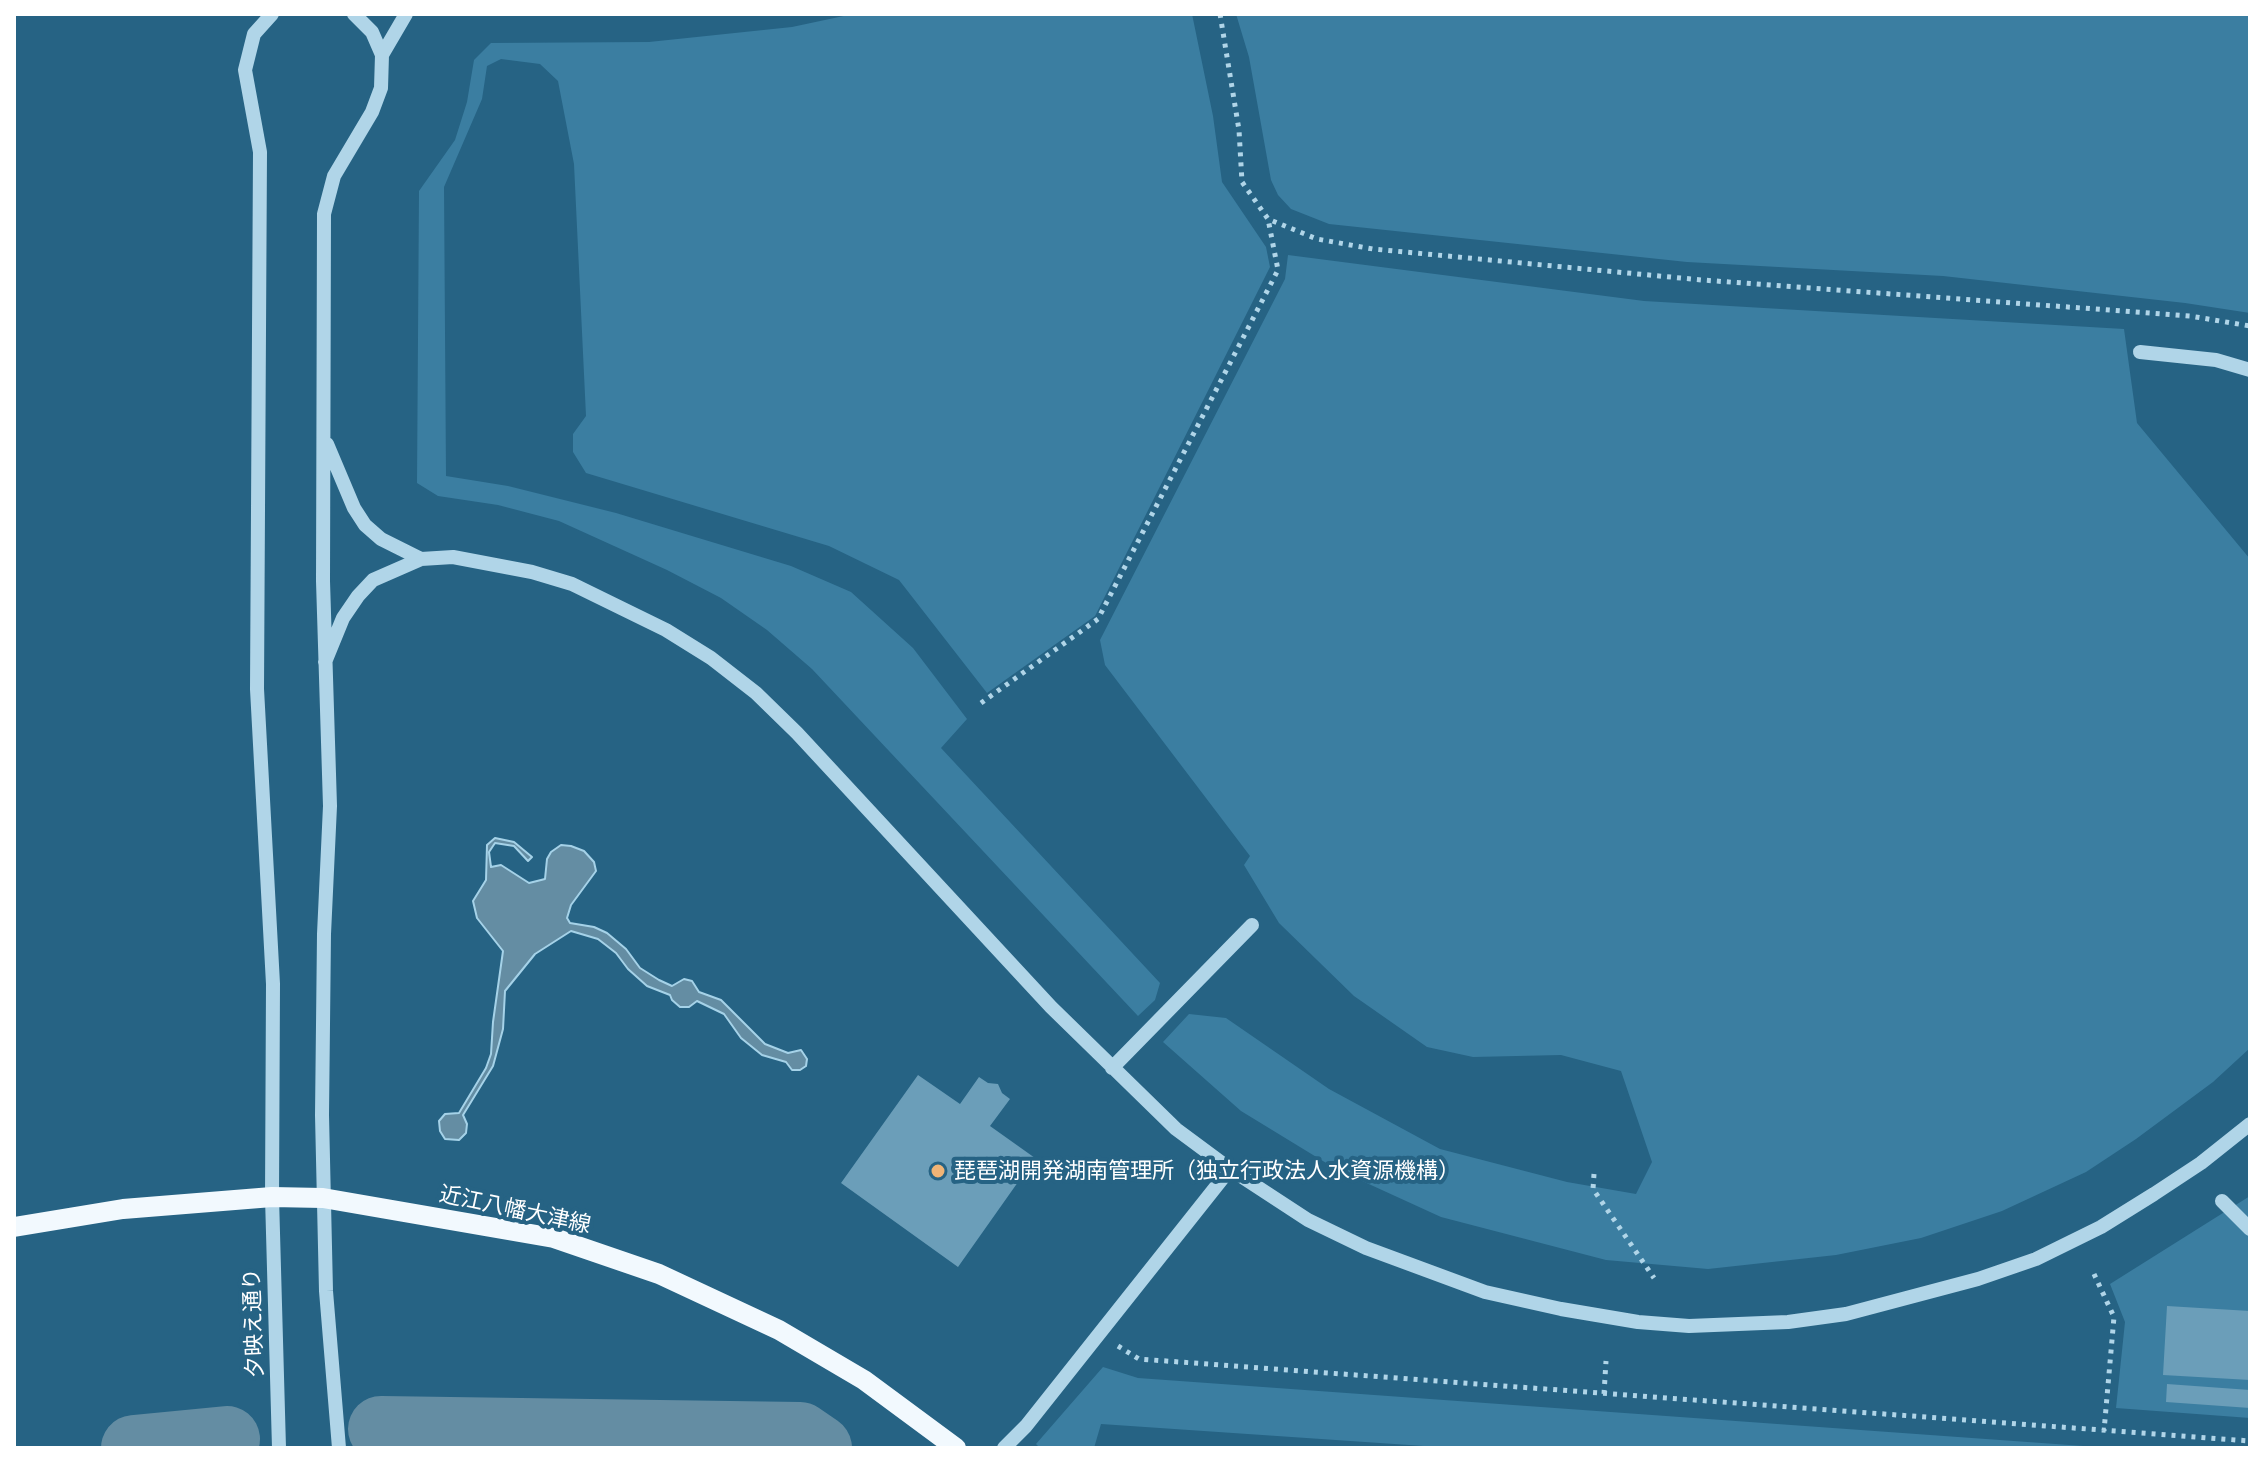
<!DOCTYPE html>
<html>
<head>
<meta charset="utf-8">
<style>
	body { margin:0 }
	#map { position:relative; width:2264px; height:1462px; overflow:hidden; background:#266384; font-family:Quicksand,sans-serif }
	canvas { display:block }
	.frame { position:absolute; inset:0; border:16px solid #fff; pointer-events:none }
</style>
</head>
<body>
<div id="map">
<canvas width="2264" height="1462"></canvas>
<div class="frame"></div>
</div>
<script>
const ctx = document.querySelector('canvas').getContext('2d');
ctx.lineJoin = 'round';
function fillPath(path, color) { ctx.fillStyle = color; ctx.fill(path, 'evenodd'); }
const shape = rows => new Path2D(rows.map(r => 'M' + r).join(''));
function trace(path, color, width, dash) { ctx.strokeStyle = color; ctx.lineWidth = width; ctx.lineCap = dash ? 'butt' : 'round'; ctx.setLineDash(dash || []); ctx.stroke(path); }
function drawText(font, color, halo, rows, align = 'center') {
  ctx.font = font + ' Quicksand,"Noto Sans JP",sans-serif'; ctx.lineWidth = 8; ctx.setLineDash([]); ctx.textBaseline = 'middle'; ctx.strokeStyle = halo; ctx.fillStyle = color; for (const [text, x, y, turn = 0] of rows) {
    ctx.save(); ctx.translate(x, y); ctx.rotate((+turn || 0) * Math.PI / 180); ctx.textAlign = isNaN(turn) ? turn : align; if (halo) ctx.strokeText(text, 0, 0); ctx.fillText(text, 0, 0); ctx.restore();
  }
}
const green = shape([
	[853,14,1192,14,1213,116,1222,182,1266,247,1270,267,1095,616,987,693,899,580,829,546,586,473,573,452,573,434,586,416,574,164,558,81,540,64,501,59,487,66,482,99,444,187,446,476,508,486,616,513,791,566,851,592,913,648,967,719,941,748,1160,983,1155,1000,1138,1016,812,669,767,630,721,598,667,570,559,521,498,505,438,496,417,483,419,191,455,140,467,102,474,60,491,43,649,42,792,27],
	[1236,14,2250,14,2250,313,2185,303,1943,276,1687,262,1329,224,1291,209,1278,195,1271,180,1249,57],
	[1288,255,1644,301,2124,329,2137,423,2250,559,2250,1048,2213,1082,2136,1139,2086,1172,2002,1211,1921,1238,1836,1255,1708,1269,1606,1260,1441,1217,1336,1169,1241,1111,1163,1042,1189,1014,1226,1018,1329,1089,1440,1149,1567,1182,1636,1194,1652,1162,1621,1071,1561,1055,1473,1057,1427,1047,1354,996,1279,923,1244,865,1250,856,1105,665,1100,640,1285,279],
	[2250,1196,2250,1418,2116,1408,2125,1322,2110,1284],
	[1103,1367,1138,1378,2111,1448,1453,1448,1101,1424,1094,1448,1040,1448,1036,1444]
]);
const water = shape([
	[495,838,514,842,532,857,528,861,514,846,495,843,489,852,491,867,501,865,529,883,545,879,547,859,551,852,561,845,571,846,584,851,594,862,596,871,571,905,567,918,570,923,594,927,607,933,626,949,640,968,659,980,672,986,684,979,692,981,699,992,721,1000,765,1044,788,1053,801,1050,807,1059,806,1066,800,1070,792,1070,786,1062,762,1055,741,1038,724,1014,697,1001,689,1007,680,1007,672,1000,670,995,647,986,628,969,616,953,598,939,571,931,535,954,505,991,503,1029,493,1066,463,1115,467,1124,466,1133,459,1140,445,1139,440,1131,439,1121,445,1114,459,1113,486,1068,491,1054,493,1022,503,951,477,918,473,901,486,880,487,845,495,838]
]);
const river = shape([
	[381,1429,800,1435,819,1448],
	[134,1448,227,1439]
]);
const building = shape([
	[918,1075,960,1104,979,1077,988,1083,998,1084,1002,1093,1010,1099,990,1126,1035,1158,958,1267,841,1183],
	[2167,1306,2250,1311,2250,1380,2163,1375],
	[2167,1384,2250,1390,2250,1408,2166,1402]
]);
const path = shape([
	[1220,14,1239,130,1242,182,1268,219,1317,239,1373,249,1702,280,2190,316,2250,326],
	[981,703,1098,619,1278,270,1268,219],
	[1594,1174,1593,1189,1654,1278],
	[2094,1274,2114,1317,2104,1431],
	[1118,1346,1139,1359,2250,1441],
	[1604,1394,1606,1361]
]);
const minor = shape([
	[272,14,254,34,245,70,260,152,257,689,273,984,272,1197,279,1448],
	[382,55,406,14],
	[2140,352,2216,360,2250,370],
	[327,444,354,508,365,525,381,539,421,559],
	[325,662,343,618,358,596,373,580,421,559,453,557,532,572,572,584,666,630,711,658,756,693,797,733,1051,1007,1176,1129,1230,1169,1308,1220,1366,1248,1485,1292,1561,1309,1638,1322,1689,1326,1788,1322,1846,1314,1978,1279,2036,1259,2101,1227,2154,1194,2201,1163,2250,1124],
	[1112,1068,1252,925],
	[2222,1201,2250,1229],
	[339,1448,326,1291,322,1115,324,934,330,806,323,581,324,214,334,176,372,112,381,88,382,55,372,32,354,14],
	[1004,1448,1026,1426,1230,1169]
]);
const major = shape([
	[14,1227,123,1209,272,1197,323,1198,554,1238,659,1274,779,1330,864,1380,956,1448]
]);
const markers = [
	[938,1171,8,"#f0b476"]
];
const poiNames = [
	["琵琶湖開発湖南管理所（独立行政法人水資源機構）",954,1171]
];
const streetNames = [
	["近江八幡大津線",515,1210,12],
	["夕映え通り",254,1323,-92]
];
fillPath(green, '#3b7ea1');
fillPath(water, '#648da3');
trace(water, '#a5d2e8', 2);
trace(river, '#648da3', 66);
fillPath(building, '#6b9eb9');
trace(path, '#b0d5e8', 5, [4, 6]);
trace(minor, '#b0d5e8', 14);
trace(major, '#f2f9fe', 20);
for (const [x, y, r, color] of markers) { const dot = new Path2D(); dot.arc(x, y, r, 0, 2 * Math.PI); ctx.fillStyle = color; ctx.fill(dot); trace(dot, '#266384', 3); }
drawText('22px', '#fff', '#266384', poiNames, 'left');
drawText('22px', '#fff', '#266384', streetNames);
</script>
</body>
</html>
